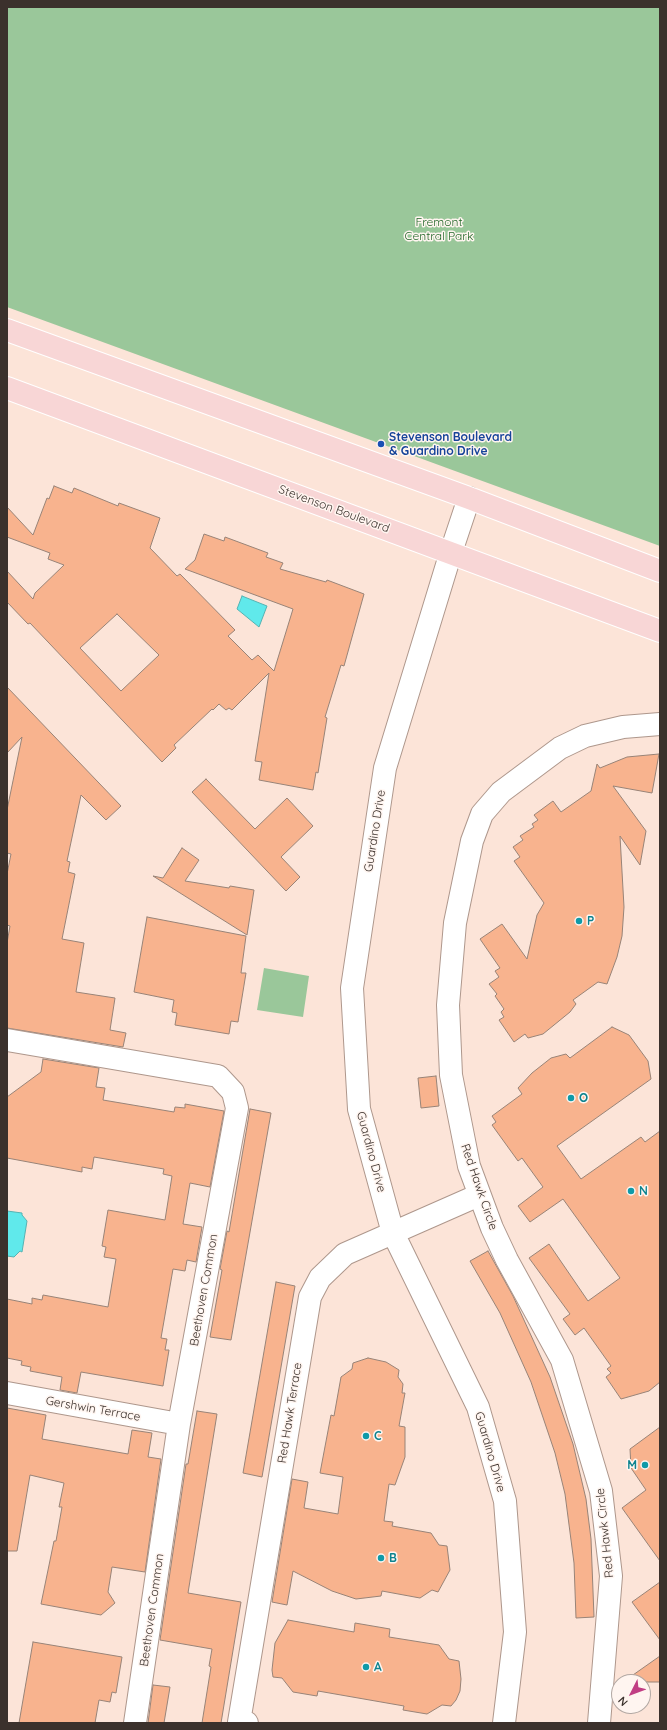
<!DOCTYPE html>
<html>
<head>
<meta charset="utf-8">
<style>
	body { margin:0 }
	#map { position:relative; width:667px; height:1730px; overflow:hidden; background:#fce4d8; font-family:Quicksand,sans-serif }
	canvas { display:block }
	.frame { position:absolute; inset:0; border:8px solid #3b312c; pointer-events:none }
	.north { position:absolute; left:611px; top:1674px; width:40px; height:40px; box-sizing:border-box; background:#fff5f0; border:1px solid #b1a7a2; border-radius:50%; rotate:228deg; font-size:11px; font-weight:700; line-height:16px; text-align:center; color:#3b312c }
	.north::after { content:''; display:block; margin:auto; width:14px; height:18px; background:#c13e84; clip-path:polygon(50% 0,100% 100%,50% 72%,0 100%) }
</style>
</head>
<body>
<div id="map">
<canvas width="667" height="1730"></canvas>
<div class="frame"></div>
<div class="north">N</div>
</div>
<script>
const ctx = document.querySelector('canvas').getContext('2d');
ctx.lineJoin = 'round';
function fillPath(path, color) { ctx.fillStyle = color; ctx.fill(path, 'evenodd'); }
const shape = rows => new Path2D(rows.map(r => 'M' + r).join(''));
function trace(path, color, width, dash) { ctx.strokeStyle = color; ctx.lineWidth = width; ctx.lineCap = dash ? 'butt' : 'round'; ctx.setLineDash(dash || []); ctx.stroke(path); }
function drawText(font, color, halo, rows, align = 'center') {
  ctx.font = font + ' Quicksand,sans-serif'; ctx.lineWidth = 3; ctx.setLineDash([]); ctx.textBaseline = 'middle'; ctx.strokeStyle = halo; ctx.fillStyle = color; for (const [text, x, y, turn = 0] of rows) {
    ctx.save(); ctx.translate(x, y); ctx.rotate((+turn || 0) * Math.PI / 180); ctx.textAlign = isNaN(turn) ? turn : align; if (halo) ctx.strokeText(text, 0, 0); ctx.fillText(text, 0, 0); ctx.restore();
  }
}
const green = shape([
	[7,7,660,7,660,546,7,307],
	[264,968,309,976,303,1017,257,1010]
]);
const water = shape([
	[242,596,267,606,259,627,237,609,242,596],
	[7,1211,22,1213,22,1215,27,1221,22,1252,20,1251,14,1257,7,1256,7,1211]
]);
const building = shape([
	[54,486,72,493,74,488,118,506,119,503,160,518,150,548,177,576,180,574,235,630,228,636,252,660,258,655,274,671,293,609,185,569,195,560,204,534,224,541,225,537,268,553,266,557,283,563,280,569,326,582,327,580,364,594,344,666,341,665,325,717,327,718,318,773,316,772,313,790,259,780,262,762,255,761,269,673,232,710,229,708,226,710,219,704,213,710,212,709,174,745,176,748,162,762,30,623,28,624,7,602,7,571,33,599,35,593,64,565,48,559,50,553,7,537,7,507,33,535,47,498,49,499,54,486],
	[117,614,159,655,121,691,80,648,117,614],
	[7,687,121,806,106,820,81,795,67,861,70,862,68,872,75,874,62,939,84,943,76,992,115,998,110,1030,126,1033,123,1047,7,1028,7,943,10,926,7,925,7,874,11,854,7,853,7,810,22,737,7,753,7,687],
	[659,754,652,793,613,786,646,831,640,865,620,836,624,907,622,936,617,957,607,984,598,982,573,1000,576,1004,570,1012,543,1034,528,1038,525,1034,514,1042,499,1020,504,1017,501,1012,504,1009,495,996,497,994,489,984,499,977,495,971,500,968,480,939,502,924,527,959,537,915,544,903,514,861,520,857,513,847,523,840,520,836,534,827,532,824,538,820,534,815,553,801,561,812,591,791,597,764,600,768,627,757,659,754],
	[206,779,255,829,287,798,313,826,281,857,300,877,286,891,192,792,206,779],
	[182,848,199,860,185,881,229,888,230,886,254,890,247,935,153,876,163,878,182,848],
	[147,917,246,936,241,973,246,973,238,1022,231,1021,229,1034,175,1025,177,1013,172,1012,174,1000,134,992,147,917],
	[612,1027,629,1035,648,1061,651,1079,557,1146,581,1179,641,1137,645,1142,660,1131,660,1382,649,1391,621,1399,606,1377,611,1373,607,1369,611,1366,584,1328,575,1335,563,1319,570,1314,529,1258,549,1244,588,1301,620,1278,563,1199,530,1222,518,1206,543,1187,522,1158,518,1161,492,1125,496,1122,492,1116,522,1094,518,1088,532,1073,551,1058,566,1054,570,1058,612,1027],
	[43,1059,99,1068,96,1087,105,1088,103,1100,174,1112,175,1107,185,1108,185,1104,224,1111,210,1187,190,1183,183,1224,202,1227,196,1262,187,1260,185,1271,173,1269,161,1338,167,1339,165,1350,169,1350,163,1386,81,1372,77,1393,60,1390,62,1377,30,1371,31,1367,21,1365,22,1361,7,1358,7,1299,32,1304,32,1298,42,1300,43,1295,108,1307,116,1259,104,1257,106,1247,102,1246,108,1210,165,1220,172,1176,163,1174,164,1169,94,1157,92,1169,82,1167,82,1172,7,1158,7,1097,41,1072,43,1059],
	[436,1076,439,1106,421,1108,418,1078,436,1076],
	[250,1109,271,1113,231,1340,210,1337,222,1270,220,1269,227,1231,229,1232,250,1109],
	[488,1251,513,1296,550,1377,573,1444,586,1499,591,1539,594,1617,576,1618,574,1563,565,1494,555,1453,531,1382,500,1313,470,1261,488,1251],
	[276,1282,295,1286,262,1477,243,1473,276,1282],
	[368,1358,386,1362,399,1370,398,1377,403,1384,402,1393,405,1393,399,1426,405,1427,405,1457,395,1485,389,1484,384,1521,393,1522,392,1526,431,1533,439,1545,447,1546,450,1570,438,1592,432,1590,420,1598,382,1591,381,1596,356,1599,332,1591,293,1571,287,1605,272,1602,292,1479,308,1482,304,1508,338,1514,343,1477,320,1473,331,1415,334,1416,341,1377,352,1369,353,1363,368,1358],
	[7,1408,46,1415,42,1439,128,1454,132,1430,152,1433,148,1457,161,1459,145,1572,112,1567,108,1592,115,1603,101,1615,41,1604,54,1541,56,1541,62,1507,59,1507,64,1483,30,1475,17,1551,7,1551,7,1408],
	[197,1411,217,1414,188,1593,241,1602,221,1723,202,1723,211,1667,209,1666,212,1649,160,1640,186,1464,188,1464,197,1411],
	[660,1427,660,1561,622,1508,646,1490,631,1468,630,1449,660,1427],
	[660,1582,660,1640,632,1602,660,1582],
	[288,1620,354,1632,355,1623,390,1629,389,1637,439,1645,449,1659,459,1661,461,1679,460,1691,456,1700,451,1706,442,1705,427,1714,403,1710,404,1706,318,1691,317,1696,293,1692,282,1678,273,1677,272,1670,275,1643,288,1620],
	[33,1642,122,1657,116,1693,112,1692,110,1702,99,1700,95,1723,19,1723,33,1642],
	[660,1656,660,1682,623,1682,660,1656],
	[153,1685,170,1687,164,1723,148,1723,153,1685]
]);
const minor = shape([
	[469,498,451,552,385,768,352,988,359,1109,393,1233,478,1407,505,1501,515,1632,504,1723],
	[7,1040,218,1076,233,1092,237,1108,179,1424,135,1723],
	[7,1393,179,1424],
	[247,1723,239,1722,310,1297,320,1278,345,1254,479,1195],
	[599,1723,611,1576,601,1491,562,1360,507,1260,492,1228,469,1166,451,1075,448,1005,455,923,472,841,482,814,501,792,560,748,585,736,623,727,660,724]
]);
const primary = shape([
	[7,330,469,498,660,571],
	[7,388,660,631]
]);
const markers = [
	[381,444,4,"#1a4fb4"],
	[579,921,4,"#0f9aa8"],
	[571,1098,4,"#0f9aa8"],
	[631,1191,4,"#0f9aa8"],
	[366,1436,4,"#0f9aa8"],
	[645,1465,4,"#0f9aa8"],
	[381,1558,4,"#0f9aa8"],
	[366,1667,4,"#0f9aa8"]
];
const parkNames = [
	["Fremont",439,222],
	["Central Park",439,236]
];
const transitNames = [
	["Stevenson Boulevard",389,437],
	["& Guardino Drive",389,451]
];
const streetNames = [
	["Stevenson Boulevard",334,509,20],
	["Guardino Drive",375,831,-81],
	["Guardino Drive",371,1152,75],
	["Red Hawk Circle",479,1187,71],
	["Beethoven Common",204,1290,-80],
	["Gershwin Terrace",93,1409,10],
	["Red Hawk Terrace",290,1413,-81],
	["Guardino Drive",490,1452,74],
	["Red Hawk Circle",605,1533,-96],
	["Beethoven Common",152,1610,-82]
];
const cultureNames = [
	["P",587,921],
	["O",579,1098],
	["N",639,1191],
	["C",374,1436],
	["M",637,1465,"right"],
	["B",389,1558],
	["A",374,1667]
];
fillPath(green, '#9ac79a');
fillPath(water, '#60e9eb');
trace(water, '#55b2b2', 1);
fillPath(building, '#f8b38e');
trace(building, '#988377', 1);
trace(minor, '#ae978c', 24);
trace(primary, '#fff', 24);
trace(minor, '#fff', 22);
trace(primary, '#f8d6d6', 22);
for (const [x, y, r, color] of markers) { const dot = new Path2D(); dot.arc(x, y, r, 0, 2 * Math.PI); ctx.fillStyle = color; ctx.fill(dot); trace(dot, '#fff5f0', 1.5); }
drawText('12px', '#236829', '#fff5f0', parkNames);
drawText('bold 12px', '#164399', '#fff5f0', transitNames, 'left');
drawText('12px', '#3b312c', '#fff5f0', streetNames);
drawText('bold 12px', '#0d838f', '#fff5f0', cultureNames, 'left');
</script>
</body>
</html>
